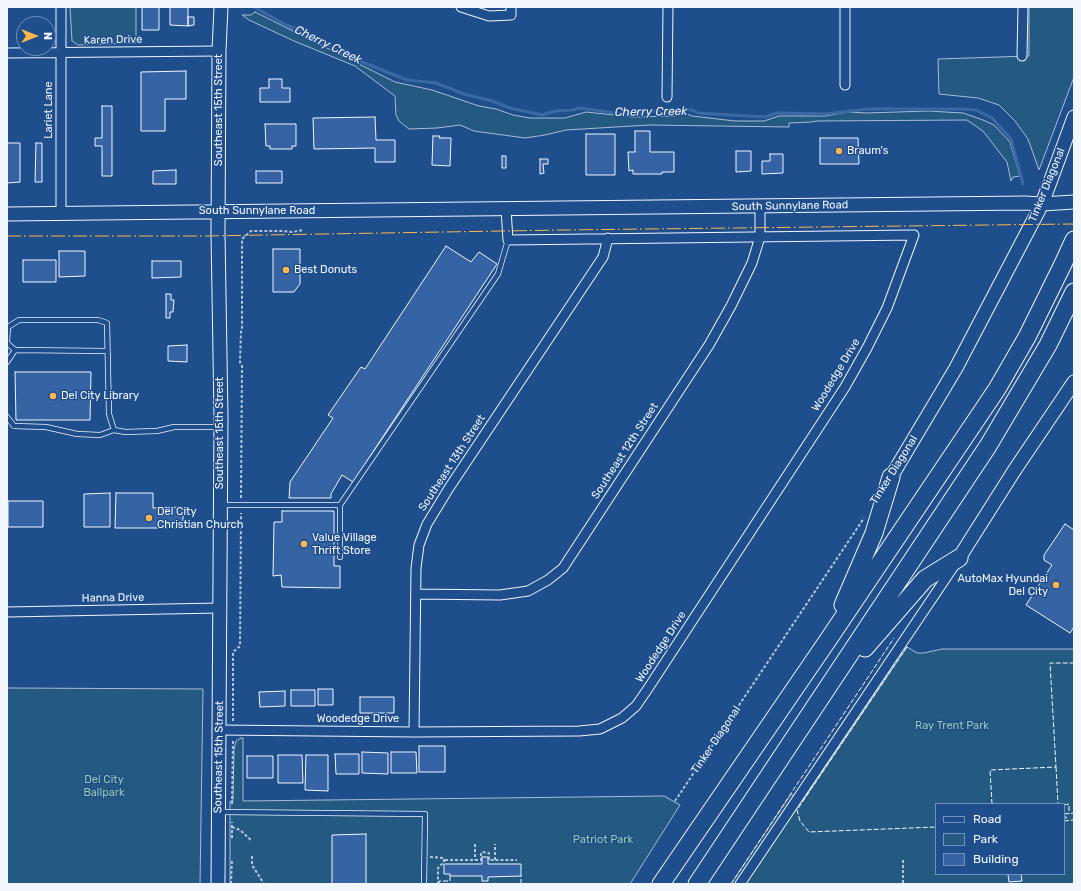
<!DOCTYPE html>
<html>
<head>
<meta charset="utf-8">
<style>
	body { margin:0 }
	#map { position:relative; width:1081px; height:891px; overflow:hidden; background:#1f4e8c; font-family:Rubik,sans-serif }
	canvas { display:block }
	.frame { position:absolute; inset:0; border:8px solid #f2f6ff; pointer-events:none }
	.legend { position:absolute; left:935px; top:803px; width:130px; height:72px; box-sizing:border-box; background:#1f4e8c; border:1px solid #7391ba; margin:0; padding:5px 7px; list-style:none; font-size:12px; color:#f2f6ff }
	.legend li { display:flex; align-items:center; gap:8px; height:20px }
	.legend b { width:20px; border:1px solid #7391ba }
	.north { position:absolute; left:16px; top:16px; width:40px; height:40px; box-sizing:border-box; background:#1f4e8c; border:1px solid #7391ba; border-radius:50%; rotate:90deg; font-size:11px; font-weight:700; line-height:16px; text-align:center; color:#f2f6ff }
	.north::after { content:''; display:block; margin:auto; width:14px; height:18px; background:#ffb74d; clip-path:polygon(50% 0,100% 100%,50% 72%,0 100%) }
</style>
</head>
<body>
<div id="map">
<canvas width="1081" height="891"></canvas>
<div class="frame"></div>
<ul class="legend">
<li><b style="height:5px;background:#1f4e8c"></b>Road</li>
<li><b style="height:11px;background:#245a82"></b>Park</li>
<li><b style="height:11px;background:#3563a3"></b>Building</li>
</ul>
<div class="north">N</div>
</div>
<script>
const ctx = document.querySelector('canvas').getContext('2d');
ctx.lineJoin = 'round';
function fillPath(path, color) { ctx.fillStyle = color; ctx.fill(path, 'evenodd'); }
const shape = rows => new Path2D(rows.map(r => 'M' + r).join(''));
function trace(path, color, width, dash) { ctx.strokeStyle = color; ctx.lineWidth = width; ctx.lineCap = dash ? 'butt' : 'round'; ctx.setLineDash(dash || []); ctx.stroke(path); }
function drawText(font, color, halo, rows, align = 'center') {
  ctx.font = font + ' Rubik,sans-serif'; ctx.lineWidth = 3; ctx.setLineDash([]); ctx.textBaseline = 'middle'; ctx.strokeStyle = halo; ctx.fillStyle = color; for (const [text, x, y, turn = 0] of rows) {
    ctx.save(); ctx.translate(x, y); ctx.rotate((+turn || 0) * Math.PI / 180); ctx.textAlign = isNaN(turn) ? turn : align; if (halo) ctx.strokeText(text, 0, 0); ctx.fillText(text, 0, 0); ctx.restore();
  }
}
const green = shape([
	[70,7,136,7,136,43,78,45,72,41,70,7],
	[1029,7,1074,7,1074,77,1039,170,1028,139,1015,121,999,105,978,98,939,94,938,59,1029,56,1029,7],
	[255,12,395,82,432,90,479,106,496,109,513,115,530,118,565,118,586,112,633,117,675,116,679,114,687,114,692,116,735,121,764,121,779,116,825,116,848,112,866,113,928,111,963,113,983,120,994,125,1010,142,1020,176,1013,177,1011,181,1007,162,983,131,967,120,817,121,811,122,789,123,789,127,649,125,566,130,545,135,525,138,474,131,460,125,437,128,409,129,399,121,396,115,395,96,355,66,294,41,249,20,242,15,251,15,255,12],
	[907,647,917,653,924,653,942,649,1074,649,1074,884,731,884,791,794,802,802,907,647],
	[936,804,1064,804,1064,874,936,874,936,804],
	[7,688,203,689,200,884,7,884,7,688],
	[241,738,243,738,243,801,664,796,680,805,630,884,230,884,230,801,233,801,234,749,236,741,241,738]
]);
const stream = shape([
	[254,7,286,25,312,35,347,56,407,80,436,83,464,94,492,101,510,108,542,115,556,111,573,110,580,108,621,114,675,109,692,110,698,113,765,117,777,113,825,114,868,109,962,109,976,110,992,118,1011,139,1023,184]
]);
const building = shape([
	[142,7,159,7,159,30,142,30,142,7],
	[170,7,188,7,188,26,170,25,170,7],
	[188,17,194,17,194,25,188,26,188,17],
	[186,71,186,99,165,99,165,131,141,131,141,72,186,71],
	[269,79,282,79,282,88,290,88,290,102,260,102,260,88,269,88,269,79],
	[102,106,112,106,112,176,102,176,102,146,95,146,95,138,102,138,102,106],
	[375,117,376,140,395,140,395,162,375,162,375,148,314,149,313,118,375,117],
	[265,124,296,124,296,146,292,146,292,149,270,149,270,146,266,146,265,124],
	[635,131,650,131,650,152,674,152,674,172,662,172,662,174,633,174,633,170,629,171,628,152,635,152,635,131],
	[586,134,615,134,615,175,586,175,586,134],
	[433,136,440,136,439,138,451,138,450,166,432,165,433,136],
	[820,138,858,138,859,164,820,164,820,138],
	[7,143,20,143,20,182,7,183,7,143],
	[36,143,42,143,42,182,35,182,36,143],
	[736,151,751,151,751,171,736,172,736,151],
	[770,154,783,154,783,173,762,174,762,161,770,161,770,154],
	[502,156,506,156,506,168,502,168,502,156],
	[540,159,548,159,548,164,543,164,544,173,540,174,540,159],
	[176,170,176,184,153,184,153,171,176,170],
	[256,171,282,171,282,183,256,183,256,171],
	[446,246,471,262,479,252,497,264,353,482,342,475,331,494,331,498,289,498,290,482,333,418,328,415,361,367,365,369,446,246],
	[273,249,300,249,300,284,294,292,273,292,273,249],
	[59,251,85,251,85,276,59,277,59,251],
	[23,260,56,260,56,282,23,282,23,260],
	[152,261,181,261,181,277,152,278,152,261],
	[166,294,171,294,171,300,174,300,173,312,170,312,170,318,166,318,166,294],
	[187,345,187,362,168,361,168,346,187,345],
	[15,372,91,372,90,420,16,420,15,372],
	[110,493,110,527,84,527,84,494,110,493],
	[116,493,153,493,153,508,183,507,183,528,115,528,116,493],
	[8,501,43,501,43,527,8,527,8,501],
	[282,511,334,511,334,566,340,566,340,588,282,587,281,575,273,576,274,522,282,522,282,511],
	[1065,524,1074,530,1074,627,1070,633,1026,605,1052,565,1044,560,1044,555,1065,524],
	[318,689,333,689,333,705,318,705,318,689],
	[291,690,315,690,315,706,291,706,291,690],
	[285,691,285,706,260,707,259,692,285,691],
	[360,697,394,697,394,713,360,713,360,697],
	[419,746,445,746,445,772,419,772,419,746],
	[362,752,388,753,388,774,362,773,362,752],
	[391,752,416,752,417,773,391,773,391,752],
	[335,754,359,754,359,774,336,774,335,754],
	[278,755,302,755,303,783,278,783,278,755],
	[306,755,328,755,328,791,305,790,306,755],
	[247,756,273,756,273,778,247,778,247,756],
	[366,834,366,884,332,884,332,835,366,834],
	[482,857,488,857,488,864,521,864,521,876,488,877,488,881,482,881,482,876,450,876,450,874,444,874,444,864,482,864,482,857],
	[1008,874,1021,874,1022,881,1009,882,1008,874]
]);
const path = shape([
	[241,498,242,366,240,362,241,332,242,329,242,239,251,231,282,231,292,232,304,230],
	[233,721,233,652,240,646,241,513],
	[675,801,864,518],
	[232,804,233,739],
	[1064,818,1068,817],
	[232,827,240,830,252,841],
	[232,838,232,822],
	[475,844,475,860],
	[252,856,252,865,264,884],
	[430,857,444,858,444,862,438,868,438,884],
	[445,860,481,860,481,853,482,852,489,853,489,860,517,860],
	[495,860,495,844],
	[903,860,903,884],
	[231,884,232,859]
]);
const lane = shape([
	[7,341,8,327,19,320,98,320,107,323,109,414,114,430,125,432,157,431,174,427,219,427],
	[7,343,15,350,107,351],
	[7,362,15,350],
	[7,417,14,426,46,427,77,434,100,435,114,430],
	[222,505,340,505],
	[340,557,340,505,498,274,508,240],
	[220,812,425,814,424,884]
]);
const street = shape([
	[461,7,489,16,511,15,511,7],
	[7,53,219,51],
	[1022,56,1023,7],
	[845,85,845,7],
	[667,97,668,7],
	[61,213,61,7],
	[416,594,500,595,528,591,548,580,563,568,709,345,731,306,752,263,760,237,760,206],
	[7,612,220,608],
	[220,730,414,732,579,731,600,729,622,718,636,706,649,687,845,387,867,348,887,308,914,235,508,240,506,209],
	[414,732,416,568,419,545,427,524,449,488,603,257,608,238],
	[740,884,954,566]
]);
const secondary = shape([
	[7,214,1025,203,1042,204,1074,202],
	[891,477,956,368,1042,204,1074,117],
	[959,558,1014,471,1074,382],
	[218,884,221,417,218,233,219,51,221,7]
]);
const highway = shape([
	[843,605,874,533,891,477],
	[865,648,925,579,959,558],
	[661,884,828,640,997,389,1027,337,1063,264,1074,240],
	[697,884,988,446,1048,345,1074,292]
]);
const fence = shape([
	[907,647,797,810,800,821,809,832,936,827],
	[1056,767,1058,804],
	[992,804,990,770,1056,767,1050,663,1074,663],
	[1064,805,1069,804,1069,814],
	[1064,814,1074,813],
	[1064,821,1074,820],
	[439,884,439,881,450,881,450,876],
	[521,884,521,876],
	[731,884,894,638]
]);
const power = shape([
	[7,236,205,236,562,230,1074,224]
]);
const markers = [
	[839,151,4,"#ffb74d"],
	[286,270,4,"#ffb74d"],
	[53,396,4,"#ffb74d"],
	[149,518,4,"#ffb74d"],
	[304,544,4,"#ffb74d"],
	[1056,585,4,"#ffb74d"]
];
const streetNames = [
	["Karen Drive",113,40,-1],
	["Lariet Lane",49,110,-90],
	["Southeast 15th Street",219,110,-90],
	["Tinker Diagonal",1047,185,-68],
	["South Sunnylane Road",790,206,-1],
	["South Sunnylane Road",257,211],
	["Woodedge Drive",836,375,-59],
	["Southeast 15th Street",220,433,-90],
	["Southeast 12th Street",625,451,-57],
	["Southeast 13th Street",452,463,-57],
	["Tinker Diagonal",894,470,-58],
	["Hanna Drive",113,598,-1],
	["Woodedge Drive",661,647,-57],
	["Woodedge Drive",358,719],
	["Tinker Diagonal",716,740,-56],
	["Southeast 15th Street",219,757,-89]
];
const poiNames = [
	["Braum's",847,151],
	["Best Donuts",294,270],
	["Del City Library",61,396],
	["Del City",157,512],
	["Christian Church",157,525],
	["Value Village",312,538],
	["Thrift Store",312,551],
	["AutoMax Hyundai",1048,579,"right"],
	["Del City",1048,592,"right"]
];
const parkNames = [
	["Ray Trent Park",952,726],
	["Del City",104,780],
	["Ballpark",104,793],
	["Patriot Park",603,840]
];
const waterNames = [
	["Cherry Creek",328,45,26],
	["Cherry Creek",651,112,-1]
];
fillPath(green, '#245a82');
trace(green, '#a8bbd7', 1);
trace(stream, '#3b69a3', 3);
fillPath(building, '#3563a3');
trace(building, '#f2f6ff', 1);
trace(lane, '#f2f6ff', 6);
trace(street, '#f2f6ff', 11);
trace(secondary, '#f2f6ff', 15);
trace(highway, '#f2f6ff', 19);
trace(path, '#b3c4dc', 2, [3, 2]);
trace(lane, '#1f4e8c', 4.5);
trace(street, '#1f4e8c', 9);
trace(secondary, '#1f4e8c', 13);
trace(highway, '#1f4e8c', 17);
trace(fence, '#f2f6ff', 1, [5, 2]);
trace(power, '#ffb74d', 1, [14, 3, 2, 3]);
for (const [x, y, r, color] of markers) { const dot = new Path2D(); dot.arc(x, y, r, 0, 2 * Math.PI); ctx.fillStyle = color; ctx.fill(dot); trace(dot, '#1f4e8c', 1.5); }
drawText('11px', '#f2f6ff', '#1f4e8c', streetNames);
drawText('11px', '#f2f6ff', '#1f4e8c', poiNames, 'left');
drawText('11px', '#97c8a6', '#1f4e8c', parkNames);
drawText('italic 12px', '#f2f6ff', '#1f4e8c', waterNames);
</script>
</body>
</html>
